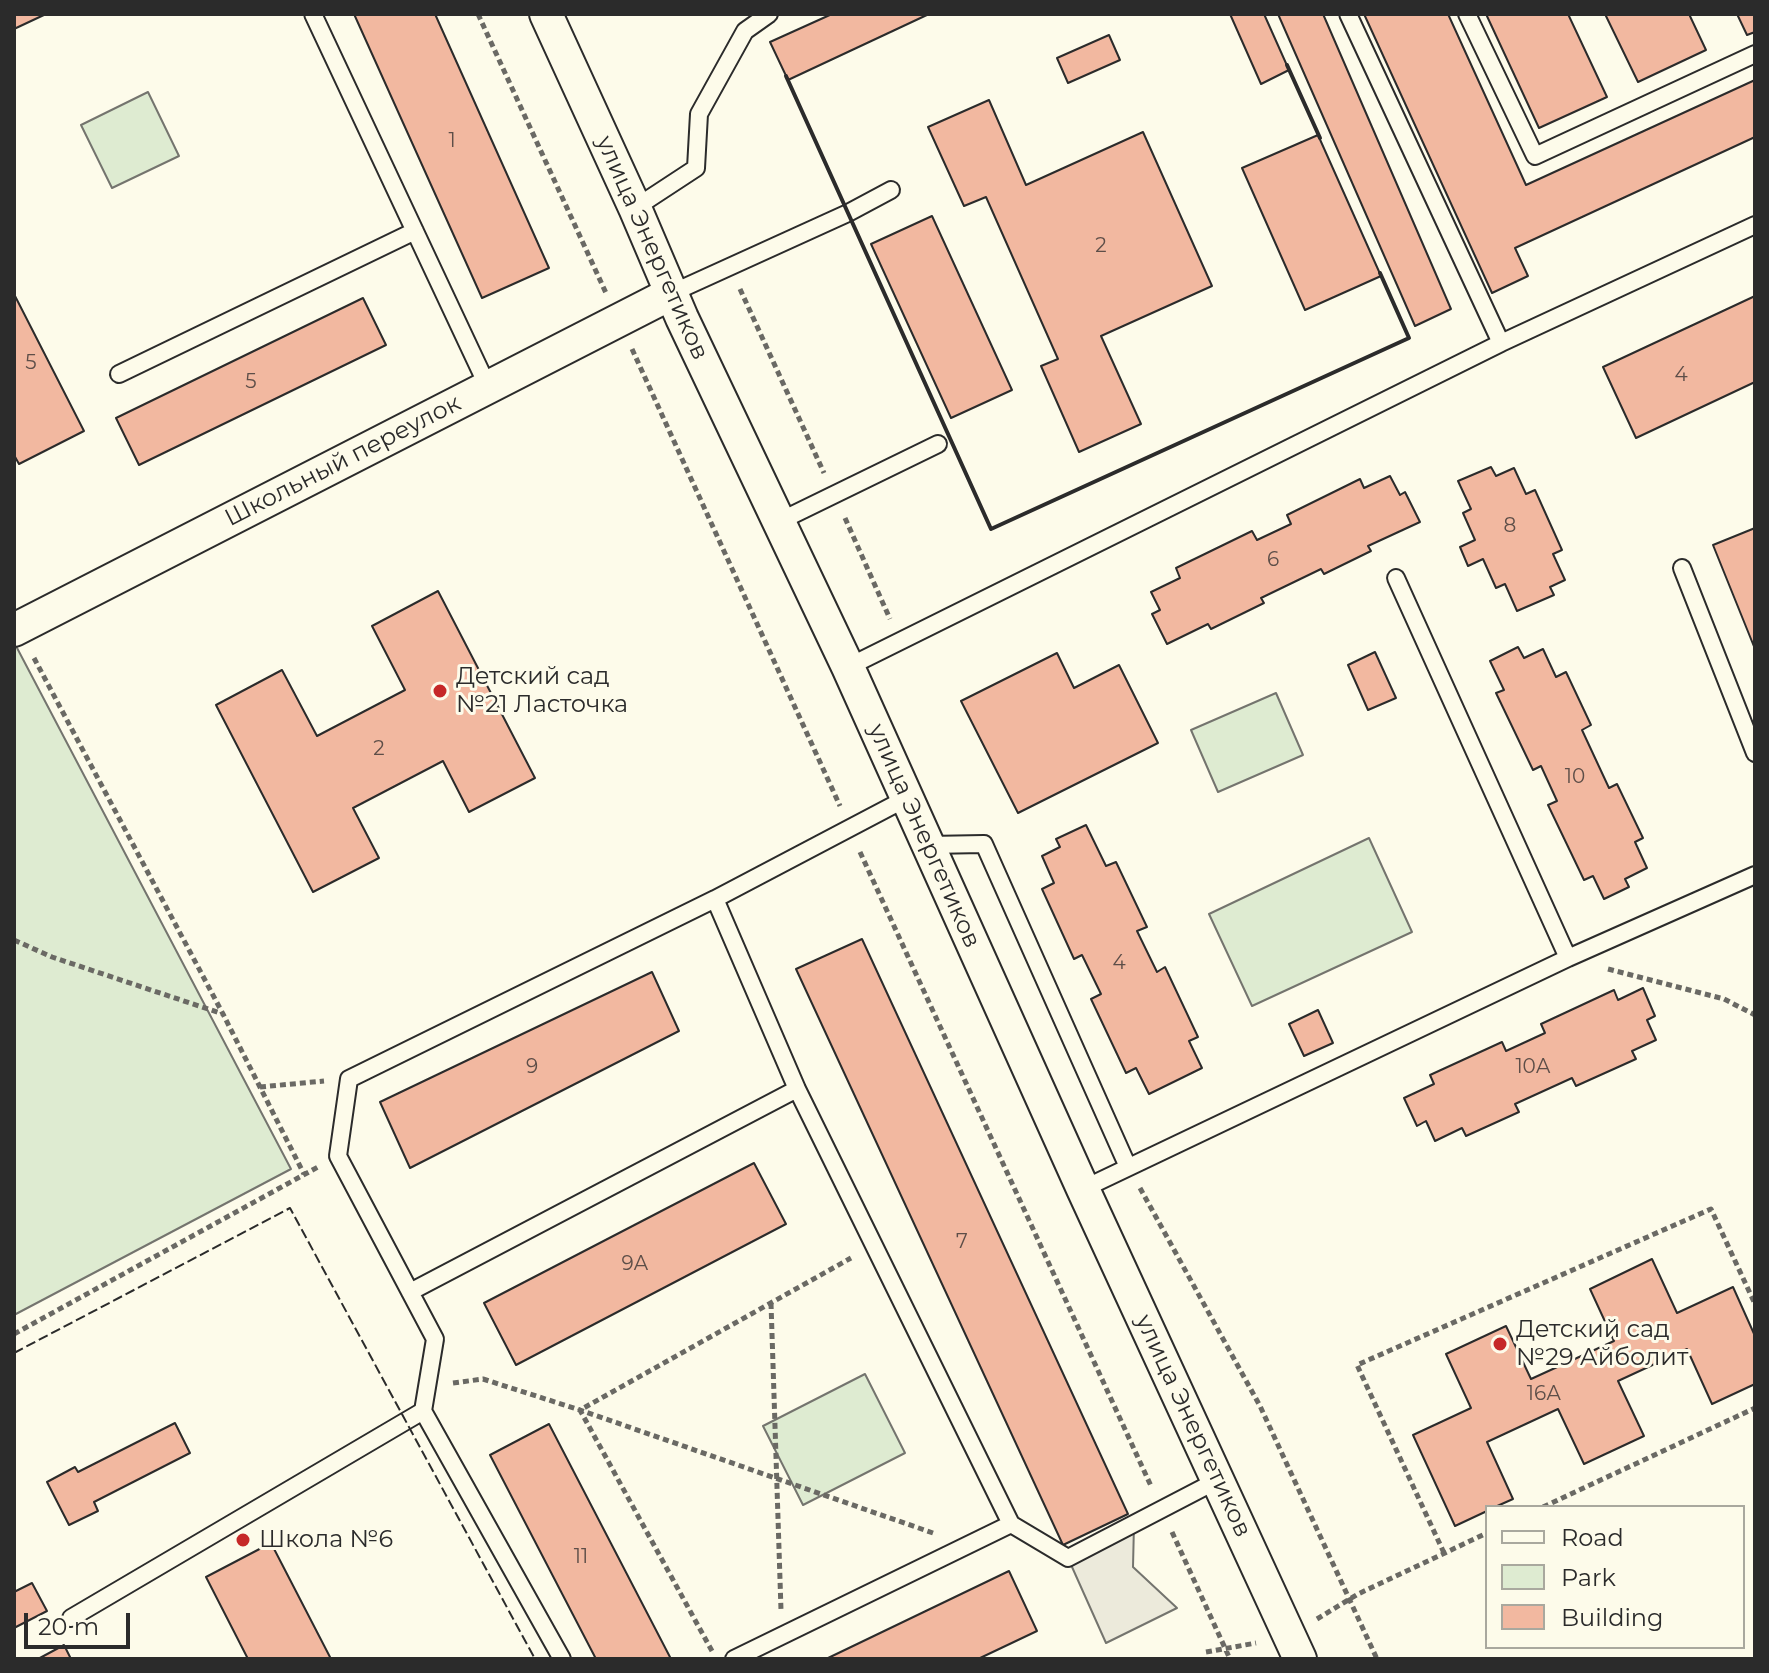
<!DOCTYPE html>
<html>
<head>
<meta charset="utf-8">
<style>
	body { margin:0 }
	#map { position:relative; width:1769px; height:1673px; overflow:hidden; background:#fdfbea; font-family:Montserrat,sans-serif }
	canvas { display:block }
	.frame { position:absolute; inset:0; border:16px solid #2b2b2b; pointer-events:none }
	.legend { position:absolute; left:1485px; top:1505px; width:260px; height:144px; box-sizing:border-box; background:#fdfbea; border:2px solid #a9a89e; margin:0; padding:10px 14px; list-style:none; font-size:24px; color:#2b2b2b }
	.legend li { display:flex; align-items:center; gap:16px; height:40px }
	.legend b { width:40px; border:2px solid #a9a89e }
	.scale { position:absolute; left:24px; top:1613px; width:106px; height:36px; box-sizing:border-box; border:4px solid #2b2b2b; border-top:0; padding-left:10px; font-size:24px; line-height:28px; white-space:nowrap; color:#2b2b2b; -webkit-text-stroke:6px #fdfbea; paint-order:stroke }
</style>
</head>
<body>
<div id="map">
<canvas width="1769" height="1673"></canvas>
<div class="frame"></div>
<ul class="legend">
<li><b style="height:10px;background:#fdfbea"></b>Road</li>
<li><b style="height:22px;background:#deebd1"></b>Park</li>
<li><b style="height:22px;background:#f2b8a0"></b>Building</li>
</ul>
<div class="scale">20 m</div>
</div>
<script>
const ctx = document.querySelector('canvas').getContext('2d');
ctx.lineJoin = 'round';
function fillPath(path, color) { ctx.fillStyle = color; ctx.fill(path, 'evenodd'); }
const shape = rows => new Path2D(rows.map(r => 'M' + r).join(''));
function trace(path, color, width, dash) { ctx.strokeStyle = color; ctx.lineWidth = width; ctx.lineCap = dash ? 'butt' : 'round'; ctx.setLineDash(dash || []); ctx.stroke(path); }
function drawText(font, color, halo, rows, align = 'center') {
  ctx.font = font + ' Montserrat,sans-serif'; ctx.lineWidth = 6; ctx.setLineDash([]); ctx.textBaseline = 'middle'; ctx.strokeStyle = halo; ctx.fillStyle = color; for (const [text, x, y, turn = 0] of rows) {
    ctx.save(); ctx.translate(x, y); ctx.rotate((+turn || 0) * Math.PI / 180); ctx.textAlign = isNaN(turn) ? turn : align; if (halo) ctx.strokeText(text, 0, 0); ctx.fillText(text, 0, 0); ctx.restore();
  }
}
const green = shape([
	[148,92,179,156,112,188,81,125,148,92],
	[16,646,291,1169,14,1315,14,647,16,646],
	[1276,693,1303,755,1218,792,1191,730,1276,693],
	[1369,838,1412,932,1252,1006,1209,914,1369,838],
	[865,1374,905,1453,803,1505,763,1426,865,1374]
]);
const parking = shape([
	[1134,1524,1133,1567,1177,1608,1106,1643,1068,1558,1134,1524]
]);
const building = shape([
	[14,14,46,14,14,29,14,14],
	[354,14,435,14,549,268,482,298,354,14],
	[832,14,929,14,788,80,770,42,832,14],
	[1230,14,1264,14,1289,70,1261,84,1230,14],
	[1278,14,1323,14,1451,309,1415,326,1278,14],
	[1364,14,1448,14,1526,185,1755,80,1755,137,1515,248,1528,276,1492,293,1364,14],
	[1486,14,1568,14,1607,97,1539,128,1486,14],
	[1605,14,1689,14,1706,50,1638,82,1605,14],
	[1737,14,1755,14,1755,32,1747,35,1737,14],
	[1109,35,1120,60,1068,83,1057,58,1109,35],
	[989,100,1026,185,1143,132,1212,286,1101,336,1141,424,1079,452,1041,366,1058,359,986,197,964,206,928,127,989,100],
	[1318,135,1381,276,1305,310,1242,168,1318,135],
	[932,216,1012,390,951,418,871,244,932,216],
	[14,294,84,431,19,464,14,455,14,294],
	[1755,296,1755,382,1636,438,1603,367,1755,296],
	[363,298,386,345,139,465,116,418,363,298],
	[1491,467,1496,476,1514,468,1526,494,1535,490,1562,550,1553,554,1565,580,1550,587,1554,595,1517,611,1505,584,1496,588,1483,559,1468,566,1460,547,1475,540,1463,513,1471,509,1458,481,1491,467],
	[1390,476,1400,495,1405,492,1420,522,1368,546,1371,551,1324,574,1321,569,1261,598,1264,603,1211,629,1208,624,1167,644,1152,614,1160,610,1151,592,1180,578,1176,568,1252,531,1257,540,1291,524,1287,515,1360,479,1364,488,1390,476],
	[1755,528,1755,649,1713,545,1755,528],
	[438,591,535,778,469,812,443,761,353,808,379,858,313,892,216,705,282,670,317,736,405,690,372,626,438,591],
	[1518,647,1524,658,1543,649,1556,677,1566,672,1591,725,1582,730,1609,788,1617,784,1643,838,1635,842,1647,868,1625,879,1629,887,1604,899,1593,876,1584,880,1548,805,1557,801,1541,766,1533,770,1496,693,1504,690,1490,661,1518,647],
	[1375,652,1396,698,1368,710,1348,665,1375,652],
	[1057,653,1074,688,1119,665,1158,743,1018,813,961,701,1057,653],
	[1086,825,1106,866,1116,862,1147,927,1137,931,1157,972,1165,967,1198,1037,1189,1041,1202,1068,1149,1094,1136,1068,1126,1073,1091,999,1101,994,1082,955,1074,959,1042,889,1054,883,1042,856,1060,847,1056,839,1086,825],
	[862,939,1128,1514,1063,1545,796,969,862,939],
	[652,972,679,1031,410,1168,380,1102,652,972],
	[1643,988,1655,1016,1647,1020,1656,1040,1632,1051,1636,1059,1576,1086,1572,1078,1515,1104,1519,1112,1466,1136,1462,1128,1435,1141,1426,1121,1417,1126,1404,1098,1434,1084,1430,1075,1502,1042,1506,1051,1545,1033,1541,1024,1614,990,1618,1000,1643,988],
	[1318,1010,1333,1043,1304,1056,1289,1024,1318,1010],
	[754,1163,786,1224,516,1365,484,1303,754,1163],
	[1652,1259,1677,1313,1733,1287,1755,1336,1755,1384,1712,1404,1687,1349,1618,1381,1644,1436,1584,1464,1558,1409,1487,1442,1513,1499,1495,1507,1487,1507,1487,1511,1455,1526,1413,1435,1471,1408,1446,1354,1506,1326,1531,1379,1614,1341,1590,1289,1652,1259],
	[175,1423,190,1453,94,1502,98,1511,69,1525,47,1482,75,1467,78,1472,175,1423],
	[549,1424,671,1659,596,1659,490,1455,549,1424],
	[271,1543,331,1659,248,1659,206,1577,271,1543],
	[1009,1571,1037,1631,978,1659,826,1659,1009,1571],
	[32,1583,47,1611,14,1628,14,1592,32,1583],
	[64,1645,71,1659,38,1659,64,1645]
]);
const path = shape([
	[478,14,606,293],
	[740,289,824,473],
	[632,349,840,806],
	[845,518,890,619],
	[34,658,223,1014,304,1174],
	[860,852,1151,1486],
	[14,940,52,957,223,1014],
	[1608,969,1724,999,1755,1015],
	[260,1087,324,1081],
	[1140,1188,1260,1406,1377,1659],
	[771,1303,781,1610],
	[14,1334,318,1167],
	[453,1383,483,1379,580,1410,933,1533],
	[1543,1507,1755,1408],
	[1172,1532,1230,1659],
	[1444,1553,1357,1365,1711,1209,1755,1304],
	[1317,1619,1358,1594,1487,1533],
	[712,1651,580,1410,851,1258],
	[1206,1652,1256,1643]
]);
const lane = shape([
	[313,14,488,387],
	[1467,14,1535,156,1755,54],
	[635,208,696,168,699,114,745,31,769,14],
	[672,293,848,213,891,190],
	[1501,343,1755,225],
	[119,374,415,231],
	[778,522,938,444],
	[1682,568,1755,753],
	[1396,578,1568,958],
	[848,667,1501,343,1348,14],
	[928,845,984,844,1128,1167],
	[715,899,797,1089,1011,1524,734,1659],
	[1083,1189,1568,958,1755,875],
	[410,1292,797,1089],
	[423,1411,562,1659],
	[1011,1524,1068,1558,1218,1480],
	[71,1618,423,1411,435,1339,338,1156,349,1079,715,899,907,798]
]);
const street = shape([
	[546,14,635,208,682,318,848,667,1083,1189,1300,1659],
	[14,630,672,293]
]);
const fence = shape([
	[14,1353,290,1208,535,1659]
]);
const wall = shape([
	[1287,65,1320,138],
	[786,76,991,529,1409,338,1380,273]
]);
const markers = [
	[440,691,8,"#c62828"],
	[1500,1344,8,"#c62828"],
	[243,1540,8,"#c62828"]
];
const numberNames = [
	["1",452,141],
	["2",1101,246],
	["5",31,363],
	["4",1681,375],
	["5",251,382],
	["8",1510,526],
	["6",1273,560],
	["2",379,749],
	["10",1575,777],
	["4",1119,963],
	["9",532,1067],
	["10А",1533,1067],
	["7",962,1242],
	["9А",635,1264],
	["16А",1544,1394],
	["11",581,1557]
];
const streetNames = [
	["улица Энергетиков",652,248,66],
	["Школьный переулок",343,461,-27],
	["улица Энергетиков",924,836,66],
	["улица Энергетиков",1193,1426,65]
];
const poiNames = [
	["Детский сад",456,677],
	["№21 Ласточка",456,705],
	["Детский сад",1516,1330],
	["№29 Айболит",1516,1358],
	["Школа №6",259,1540]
];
fillPath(green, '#deebd1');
trace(green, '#74746e', 2);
fillPath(parking, '#eceadb');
trace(parking, '#74746e', 2);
fillPath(building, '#f2b8a0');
trace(building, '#2b2b2b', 2);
trace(lane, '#2b2b2b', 20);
trace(street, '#2b2b2b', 36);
trace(path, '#6a6964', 5, [6, 4]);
trace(lane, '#fdfbea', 16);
trace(street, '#fdfbea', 32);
trace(fence, '#2b2b2b', 2, [10, 4]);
trace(wall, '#2b2b2b', 4);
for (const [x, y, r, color] of markers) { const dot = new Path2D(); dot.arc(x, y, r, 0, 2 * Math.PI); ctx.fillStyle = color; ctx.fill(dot); trace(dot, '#fdfbea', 3); }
drawText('20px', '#5d4e48', null, numberNames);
drawText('24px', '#2b2b2b', '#fdfbea', streetNames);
drawText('24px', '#2b2b2b', '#fdfbea', poiNames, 'left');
</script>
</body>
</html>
